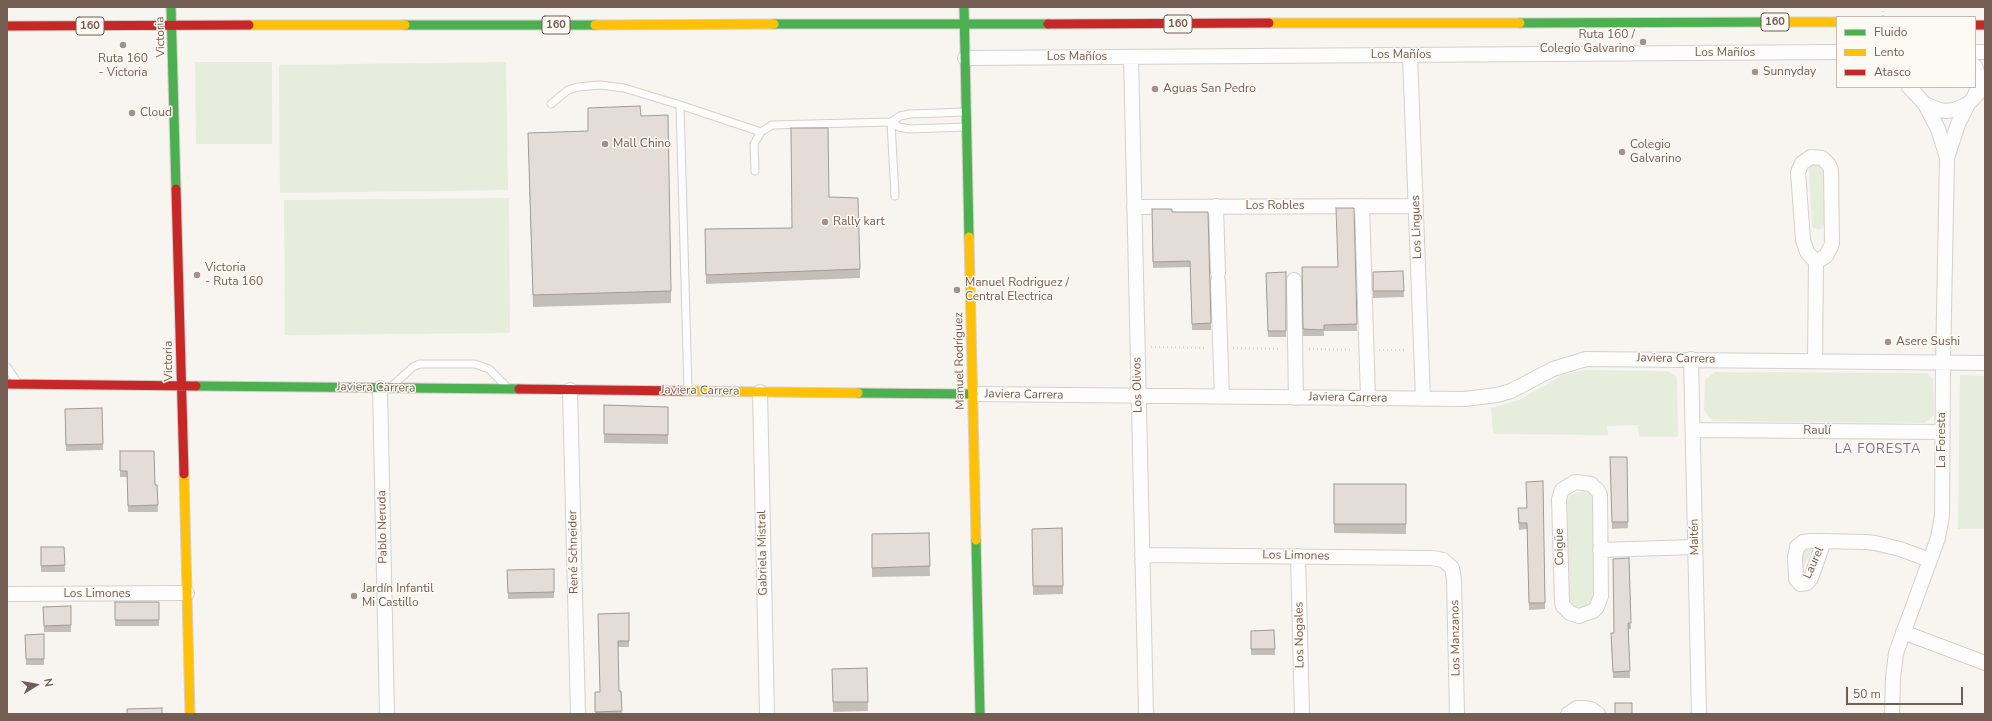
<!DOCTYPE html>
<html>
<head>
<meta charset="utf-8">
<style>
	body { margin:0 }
	#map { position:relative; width:1992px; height:721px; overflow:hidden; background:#f8f4f0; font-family:"Nunito Sans",sans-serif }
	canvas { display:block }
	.frame { position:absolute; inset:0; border:8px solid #745d52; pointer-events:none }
	.legend { position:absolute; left:1836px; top:16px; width:140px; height:72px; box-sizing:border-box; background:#fdf9f3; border:1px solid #c6bbb3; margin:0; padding:5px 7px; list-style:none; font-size:12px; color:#745d52 }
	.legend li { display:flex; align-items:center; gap:8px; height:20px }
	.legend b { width:20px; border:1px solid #c6bbb3 }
	.north { position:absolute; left:16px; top:665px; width:40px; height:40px; -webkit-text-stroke:3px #fdf9f3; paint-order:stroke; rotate:79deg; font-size:11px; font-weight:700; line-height:16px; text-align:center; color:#745d52 }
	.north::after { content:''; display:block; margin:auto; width:14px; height:18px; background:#745d52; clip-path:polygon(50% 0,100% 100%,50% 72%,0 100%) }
	.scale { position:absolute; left:1846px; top:687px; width:117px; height:18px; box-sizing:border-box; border:2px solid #745d52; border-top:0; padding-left:5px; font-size:12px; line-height:14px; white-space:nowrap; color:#745d52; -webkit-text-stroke:3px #fdf9f3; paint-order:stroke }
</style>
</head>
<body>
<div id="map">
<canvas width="1992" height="721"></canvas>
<div class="frame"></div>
<ul class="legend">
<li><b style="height:5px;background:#4caf50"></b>Fluido</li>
<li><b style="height:5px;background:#ffc107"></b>Lento</li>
<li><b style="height:5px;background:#c62828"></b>Atasco</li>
</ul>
<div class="north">N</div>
<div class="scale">50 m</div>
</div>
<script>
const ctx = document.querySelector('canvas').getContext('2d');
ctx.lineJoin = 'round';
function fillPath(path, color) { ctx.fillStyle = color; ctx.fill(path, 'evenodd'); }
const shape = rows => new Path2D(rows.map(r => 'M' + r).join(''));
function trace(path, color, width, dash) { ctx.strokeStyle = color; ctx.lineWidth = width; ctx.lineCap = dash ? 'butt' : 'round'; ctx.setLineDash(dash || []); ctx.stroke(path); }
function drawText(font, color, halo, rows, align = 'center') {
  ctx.font = font + ' "Nunito Sans",sans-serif'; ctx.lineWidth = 3; ctx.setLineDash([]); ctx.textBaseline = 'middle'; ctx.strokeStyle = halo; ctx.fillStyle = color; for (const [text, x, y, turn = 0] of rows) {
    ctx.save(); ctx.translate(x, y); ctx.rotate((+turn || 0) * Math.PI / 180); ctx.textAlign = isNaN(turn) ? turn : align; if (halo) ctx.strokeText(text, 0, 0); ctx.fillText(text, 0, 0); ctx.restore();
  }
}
const green = shape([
	[195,62,272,62,272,144,196,144],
	[506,62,508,190,280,193,279,65],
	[1818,163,1825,169,1826,220,1822,229,1818,230,1812,227,1809,170,1811,166],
	[509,198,510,333,285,335,284,200],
	[1584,370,1667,371,1677,377,1678,437,1639,437,1638,425,1607,426,1608,435,1493,434,1491,408,1519,400,1563,375],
	[1715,372,1927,373,1933,379,1934,415,1925,423,1712,421,1704,410,1705,380],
	[1960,375,1985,376,1985,529,1958,529],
	[1584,491,1590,494,1593,500,1594,588,1593,603,1581,611,1573,606,1568,597,1567,501,1570,495],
	[1814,546,1800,574,1800,547]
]);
const path = shape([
	[1883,7,1883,17],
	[1151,347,1206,348],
	[1233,348,1280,349],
	[1309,349,1352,350],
	[1379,350,1406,350]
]);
const lane = shape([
	[551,104,568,90,578,87,600,85,624,88,680,105,688,389],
	[680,105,761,132],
	[891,122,899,127,910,129,965,127],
	[891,122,895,196],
	[755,171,754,144,761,132,772,125,891,122,900,116,910,114,966,112],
	[7,367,17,382],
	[394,384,413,367,420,364,475,364,489,369,505,385]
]);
const street = shape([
	[1975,52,1985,52],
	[1410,55,1423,399],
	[1131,57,1146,714],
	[965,58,1837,52],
	[1909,87,1925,104,1939,110,1946,111,1954,110,1968,104,1985,86],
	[1974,97,1979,84,1979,77,1975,66],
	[1925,104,1938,129,1947,158],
	[1216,206,1218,273],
	[1362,206,1368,399],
	[1134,207,1416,206],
	[1294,280,1296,398],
	[1218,281,1222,397],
	[1691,359,1699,714],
	[1815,361,1816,262,1807,252,1803,240,1798,172,1802,163,1811,157,1822,158,1829,165,1831,170,1832,244,1826,256,1816,262],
	[380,388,387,714],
	[570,390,578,714],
	[760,392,767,714],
	[973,394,1465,399,1497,395,1511,391,1553,369,1586,359,1985,363],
	[1693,430,1942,432],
	[1575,482,1591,484,1598,491,1600,495,1601,596,1597,607,1593,611,1579,616,1570,613,1563,606,1562,602,1559,499,1562,490,1575,482],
	[1824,541,1811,578,1807,583,1800,584,1796,579,1795,557,1797,547,1803,542,1811,541,1824,541,1866,542,1875,543,1900,549,1930,560],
	[1600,550,1695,547],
	[1142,555,1432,558,1443,560,1452,568,1454,579,1457,714],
	[1298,556,1302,714],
	[7,594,187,593],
	[1903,632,1985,663],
	[1568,714,1577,708,1584,708,1591,709,1598,714],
	[1892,714,1893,677,1896,653,1938,538,1942,516,1943,363,1947,158,1958,124,1968,104]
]);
const fast = shape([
	[171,7,176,189],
	[964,7,969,237],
	[1520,23,1783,22],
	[774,24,1048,24],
	[405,25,595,25],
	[196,386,519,389],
	[858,393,973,394],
	[976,540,980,714]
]);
const slow = shape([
	[1783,22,1837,22],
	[1269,23,1520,23],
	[249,25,405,25],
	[595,25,774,24],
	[969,237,976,540],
	[683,391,858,393],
	[184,474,190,714]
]);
const jam = shape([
	[1048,24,1269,23],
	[1975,25,1985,25],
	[7,26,249,25],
	[176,189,184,474],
	[7,384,196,386],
	[519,389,683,391]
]);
const wall = shape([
	[641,116,671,291,671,303,533,307,528,133,588,131],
	[829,197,860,269,860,278,706,284,705,229,792,228],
	[1354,208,1357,331,1324,331,1324,336,1303,336,1302,267,1338,267],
	[1152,209,1172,212,1208,212,1211,330,1192,330,1190,267,1153,268],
	[1403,271,1404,297,1373,298,1373,272],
	[1286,272,1286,337,1268,337,1266,273],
	[604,405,668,407,668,444,604,443],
	[102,408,103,450,66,451,65,409],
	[120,451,155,485,157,485,158,512,128,512,127,477,120,477],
	[1610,457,1627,457,1628,528,1612,529],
	[1543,481,1545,609,1529,610,1527,529,1519,530,1518,515,1527,508],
	[1334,484,1406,484,1406,534,1334,533],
	[1062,528,1063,594,1033,595,1032,529],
	[929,533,930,576,872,577,872,534],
	[41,547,64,547,65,572,41,572],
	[1629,558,1631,629,1628,629,1630,678,1613,678,1611,633,1614,633],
	[554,569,554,598,508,599,507,570],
	[115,602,159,602,159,626,115,626],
	[71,606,71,632,44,632,43,607],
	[629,613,629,647,618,647,619,691,621,691,622,714,595,714,595,692,600,692,598,614],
	[1274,630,1275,655,1251,655,1251,631],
	[44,634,44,665,26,665,25,635],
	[867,668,868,711,833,712,832,669]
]);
const building = shape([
	[640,106,641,116,668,115,671,291,533,295,528,133,588,131,588,108,640,106],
	[791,128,828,128,829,197,858,198,860,269,706,275,705,229,792,228,791,128],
	[1336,208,1354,208,1357,324,1324,325,1324,330,1303,329,1302,267,1338,267,1336,208],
	[1152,209,1172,209,1172,212,1208,212,1211,323,1192,324,1190,261,1153,262,1152,209],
	[1403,271,1404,291,1373,291,1373,272,1403,271],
	[1286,272,1286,331,1268,331,1266,273,1286,272],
	[604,405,668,407,668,435,604,434,604,405],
	[102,408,103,444,66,445,65,409,102,408],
	[120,451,154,451,155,485,157,485,158,505,128,506,127,471,120,471,120,451],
	[1610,457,1627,457,1628,522,1612,522,1610,457],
	[1543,481,1545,603,1529,603,1527,523,1519,523,1518,508,1527,508,1526,482,1543,481],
	[1334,484,1406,484,1406,524,1334,524,1334,484],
	[1062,528,1063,586,1033,586,1032,529,1062,528],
	[929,533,930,566,872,568,872,534,929,533],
	[41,547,64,547,65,565,41,566,41,547],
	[1629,558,1631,623,1628,623,1630,671,1613,672,1611,633,1614,633,1613,559,1629,558],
	[554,569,554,592,508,593,507,570,554,569],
	[115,602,159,602,159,620,115,620,115,602],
	[71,606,71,625,44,626,43,607,71,606],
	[629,613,629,641,618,641,619,691,621,691,622,711,595,712,595,692,600,692,598,614,629,613],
	[1274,630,1275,649,1251,649,1251,631,1274,630],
	[44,634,44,659,26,659,25,635,44,634],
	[867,668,868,702,833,702,832,669,867,668],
	[1615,703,1632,703,1632,714,1615,714,1615,703],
	[162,708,162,714,127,714,127,709,162,708]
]);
const markers = [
	[1643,42,4,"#a29289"],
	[123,45,4,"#a29289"],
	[1755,72,4,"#a29289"],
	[1155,89,4,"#a29289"],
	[132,113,4,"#a29289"],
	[605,144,4,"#a29289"],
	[1622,152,4,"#a29289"],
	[825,222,4,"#a29289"],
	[197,275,4,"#a29289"],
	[957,290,4,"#a29289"],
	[1888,342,4,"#a29289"],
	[354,596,4,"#a29289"]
];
const shields = [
	[1775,22,28],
	[1178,24,28],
	[556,25,28],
	[90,26,28]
];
const shieldNames = [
	["160",1775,22],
	["160",1178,24],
	["160",556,25],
	["160",90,26]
];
const poiNames = [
	["Ruta 160 /",1635,35,"right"],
	["Colegio Galvarino",1635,49,"right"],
	["Ruta 160",123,59,"center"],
	["- Victoria",123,73,"center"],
	["Sunnyday",1763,72],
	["Aguas San Pedro",1163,89],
	["Cloud",140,113],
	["Mall Chino",613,144],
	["Colegio",1630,145],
	["Galvarino",1630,159],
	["Rally kart",833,222],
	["Victoria",205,268],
	["- Ruta 160",205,282],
	["Manuel Rodriguez /",965,283],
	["Central Electrica",965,297],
	["Asere Sushi",1896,342],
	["Jardín Infantil",362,589],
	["Mi Castillo",362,603]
];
const streetNames = [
	["Victoria",161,37,-92],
	["Los Mañíos",1725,53],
	["Los Mañíos",1401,55],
	["Los Mañíos",1077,57],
	["Los Robles",1275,206],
	["Los Lingues",1417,227,-92],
	["Javiera Carrera",1676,359,1],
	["Victoria",169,361,-91],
	["Manuel Rodríguez",960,361,-91],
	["Los Olivos",1138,385,-91],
	["Javiera Carrera",376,388,1],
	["Javiera Carrera",700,391,1],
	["Javiera Carrera",1024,395,1],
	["Javiera Carrera",1348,398,1],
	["Raulí",1817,431],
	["La Foresta",1942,440,-90],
	["Pablo Neruda",383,527,-91],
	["Maitén",1695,537,-91],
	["Coigüe",1560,547,-91],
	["René Schneider",574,552,-91],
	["Gabriela Mistral",763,553,-91],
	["Los Limones",1296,556,1],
	["Laurel",1814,563,-66],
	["Los Limones",97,594],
	["Los Nogales",1300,635,-91],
	["Los Manzanos",1456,638,-91]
];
const neighbourhoodNames = [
	["LA FORESTA",1878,450]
];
fillPath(green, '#e6eddc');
trace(lane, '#d5d0cb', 9);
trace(street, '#d5d0cb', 16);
trace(fast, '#d6d0ca', 11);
trace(slow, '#d6d0ca', 11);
trace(jam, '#d6d0ca', 11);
trace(path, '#dad4d0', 2.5, [1, 3]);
trace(lane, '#fefdfd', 7);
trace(street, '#fefdfd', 14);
trace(fast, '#4caf50', 9);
trace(slow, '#ffc107', 9);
trace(jam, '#c62828', 9);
fillPath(wall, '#c4beb9');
fillPath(building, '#e4ddd7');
trace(building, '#a09b96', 1);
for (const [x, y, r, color] of markers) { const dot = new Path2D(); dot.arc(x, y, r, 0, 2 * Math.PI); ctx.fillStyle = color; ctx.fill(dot); trace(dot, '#fdf9f3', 1.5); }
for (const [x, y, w] of shields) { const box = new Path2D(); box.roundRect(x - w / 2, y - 9, w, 18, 3); ctx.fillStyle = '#fdf9f3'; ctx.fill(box); trace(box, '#745d52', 1); }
drawText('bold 11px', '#745d52', null, shieldNames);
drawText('12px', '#745d52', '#fdf9f3', poiNames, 'left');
drawText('12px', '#745d52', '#fdf9f3', streetNames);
ctx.letterSpacing = '1px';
drawText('13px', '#816a8e', '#fdf9f3', neighbourhoodNames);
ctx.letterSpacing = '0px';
</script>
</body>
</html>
